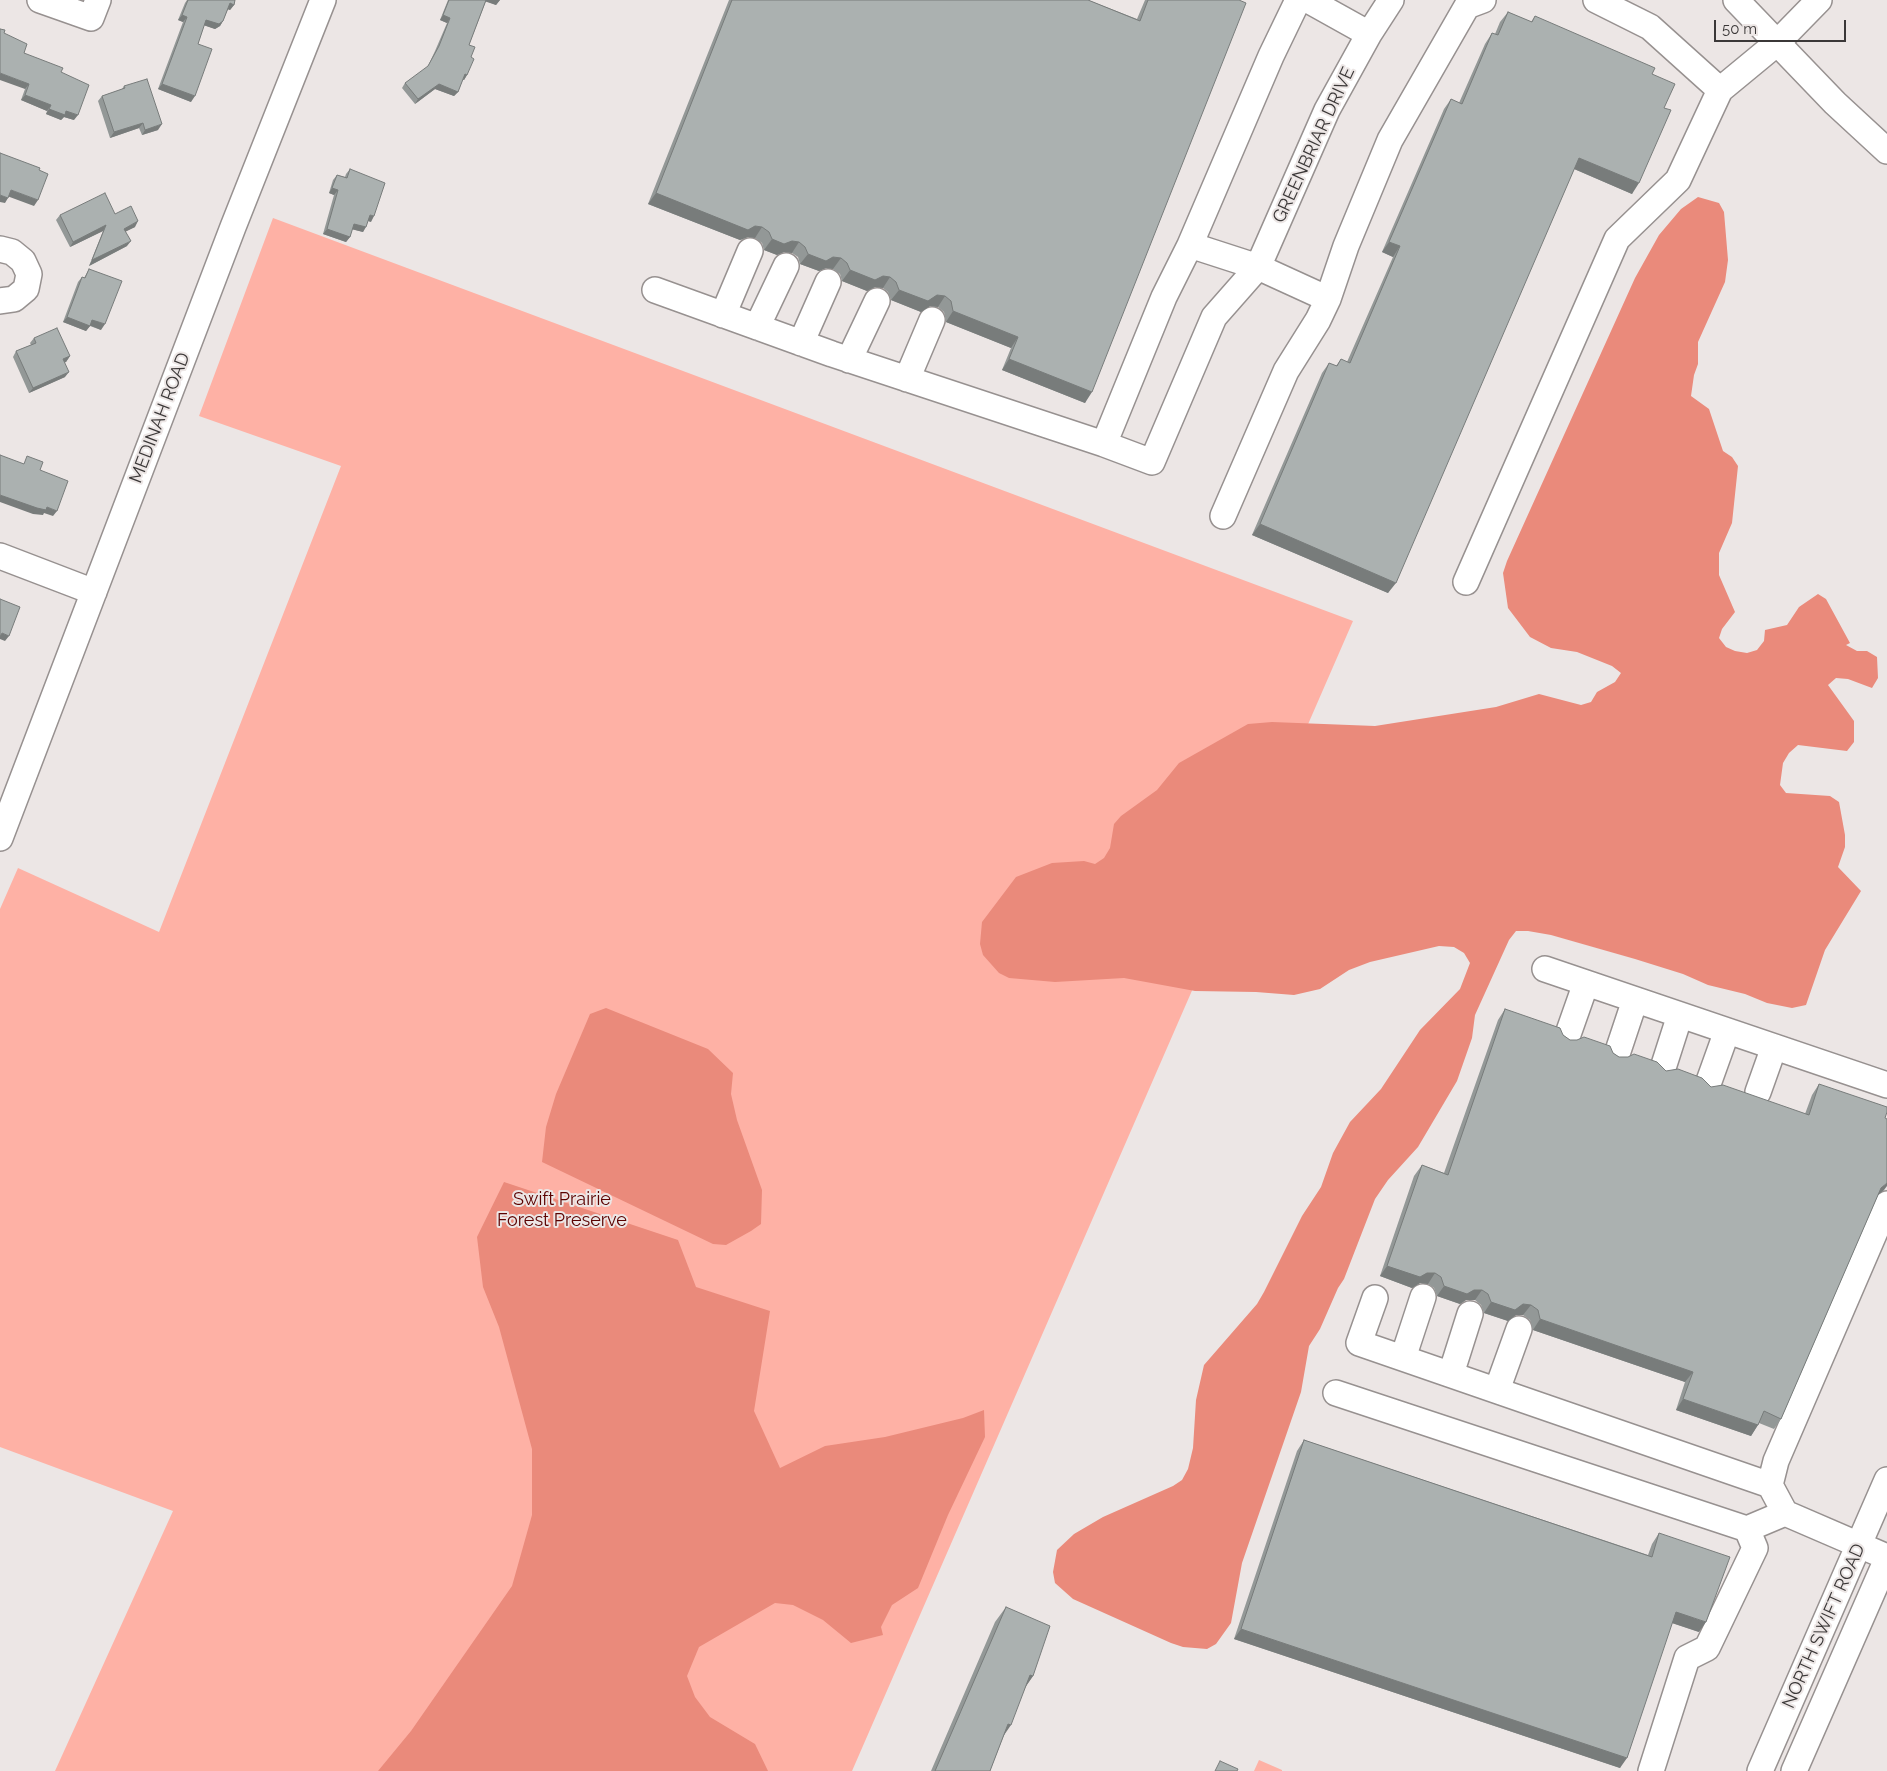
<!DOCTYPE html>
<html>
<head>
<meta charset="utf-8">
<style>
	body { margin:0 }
	#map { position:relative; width:1887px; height:1771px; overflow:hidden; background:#ece6e5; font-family:Raleway,sans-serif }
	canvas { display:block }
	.scale { position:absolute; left:1714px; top:20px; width:132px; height:22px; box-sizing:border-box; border:2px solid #3b3838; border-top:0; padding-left:6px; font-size:15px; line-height:18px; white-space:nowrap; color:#3b3838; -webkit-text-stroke:4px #ece6e5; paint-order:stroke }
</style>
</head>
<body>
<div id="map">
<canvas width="1887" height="1771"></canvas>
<div class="scale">50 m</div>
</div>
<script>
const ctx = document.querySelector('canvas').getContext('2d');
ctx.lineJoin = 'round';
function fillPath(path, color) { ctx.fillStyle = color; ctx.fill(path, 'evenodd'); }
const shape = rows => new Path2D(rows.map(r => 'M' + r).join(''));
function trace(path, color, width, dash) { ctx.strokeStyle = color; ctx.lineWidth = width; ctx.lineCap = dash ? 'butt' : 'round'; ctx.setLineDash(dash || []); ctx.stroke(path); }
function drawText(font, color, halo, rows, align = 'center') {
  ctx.font = font + ' Raleway,sans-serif'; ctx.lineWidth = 4; ctx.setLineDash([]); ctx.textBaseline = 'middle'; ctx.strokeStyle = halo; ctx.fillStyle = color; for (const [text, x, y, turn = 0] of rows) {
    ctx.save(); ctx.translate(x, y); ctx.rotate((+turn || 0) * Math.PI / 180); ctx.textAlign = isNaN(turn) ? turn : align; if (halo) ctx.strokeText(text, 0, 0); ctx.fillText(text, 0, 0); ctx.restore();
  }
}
const green = shape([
	[273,218,1353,621,852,1771,55,1771,173,1511,0,1447,0,909,18,868,159,932,341,466,199,416],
	[1259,1760,1282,1770,1282,1771,1254,1771]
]);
const water = shape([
	[1698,197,1719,203,1724,212,1728,260,1725,282,1698,342,1698,364,1694,375,1691,396,1709,409,1723,451,1732,457,1738,466,1732,523,1719,553,1719,575,1735,612,1722,629,1719,638,1726,647,1735,651,1747,653,1757,650,1764,641,1765,630,1787,625,1799,607,1818,594,1826,599,1850,643,1846,645,1857,651,1867,651,1877,657,1878,678,1872,688,1848,679,1836,678,1828,685,1854,721,1854,742,1847,751,1798,745,1789,753,1783,763,1780,785,1786,793,1830,796,1839,802,1845,835,1845,847,1838,867,1861,891,1825,950,1806,1005,1792,1008,1767,1003,1745,994,1708,985,1683,974,1635,959,1551,935,1528,931,1516,931,1509,940,1475,1015,1472,1038,1457,1081,1418,1147,1388,1180,1375,1199,1344,1279,1338,1288,1320,1329,1309,1346,1301,1392,1242,1563,1231,1623,1216,1644,1207,1649,1183,1647,1171,1643,1073,1599,1055,1583,1053,1572,1057,1550,1074,1534,1103,1517,1173,1486,1182,1480,1188,1469,1193,1448,1196,1400,1204,1365,1257,1304,1264,1292,1302,1216,1321,1187,1333,1153,1350,1122,1381,1089,1420,1030,1460,989,1470,963,1464,953,1454,947,1439,946,1370,962,1349,970,1320,989,1294,995,1256,992,1195,991,1124,978,1055,982,1009,978,999,973,983,955,980,944,982,922,1016,877,1052,863,1084,861,1095,864,1104,858,1110,848,1114,824,1121,816,1157,790,1179,763,1248,724,1272,722,1375,726,1496,707,1539,694,1581,705,1591,702,1597,692,1615,682,1621,673,1612,666,1577,652,1551,648,1530,637,1508,608,1503,573,1507,561,1635,278,1659,235,1681,209],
	[606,1008,708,1049,733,1073,731,1094,737,1120,762,1190,761,1224,751,1231,726,1245,713,1244,542,1162,546,1127,556,1094,590,1014],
	[504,1182,678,1240,696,1287,770,1311,754,1411,780,1468,825,1446,885,1437,963,1418,984,1410,985,1437,948,1515,918,1588,892,1605,881,1627,883,1635,851,1643,823,1620,793,1605,775,1603,699,1647,687,1676,695,1697,710,1717,755,1744,768,1771,378,1771,411,1731,512,1586,532,1515,532,1449,499,1327,483,1287,477,1237]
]);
const minor = shape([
	[40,0,91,18,98,0],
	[1298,0,1271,56,1190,245,1258,267,1328,299],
	[1308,0,1369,34],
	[1596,0,1650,27,1720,90],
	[1736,0,1835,103,1887,151],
	[1190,245,1164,297,1104,444,1152,462,1214,317,1258,267,1327,110,1369,34,1391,0],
	[0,249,12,252,23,261,29,274,26,289,14,299,0,301],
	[655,290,832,354,1104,444],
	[723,315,750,251],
	[757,327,786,266],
	[801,343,828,282],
	[849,360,877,301],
	[907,379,932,320],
	[1223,516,1286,371,1318,320,1328,299,1346,246,1390,140,1467,6,1483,0],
	[0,556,94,592],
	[1466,582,1617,239,1678,180,1720,90,1777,43,1819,0],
	[0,838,233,227,323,0],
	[1545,969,1887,1085],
	[1567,1037,1586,983],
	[1617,1054,1635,1000],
	[1663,1068,1680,1015],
	[1708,1084,1727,1031],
	[1758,1092,1774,1047],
	[1375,1298,1359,1343,1770,1485,1785,1513,1887,1557],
	[1403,1358,1423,1297],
	[1451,1374,1470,1314],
	[1497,1390,1519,1329],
	[1336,1393,1747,1529,1785,1513],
	[1770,1485,1776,1461,1887,1204],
	[1651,1771,1687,1658,1707,1648,1755,1548,1747,1529],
	[1760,1771,1887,1480],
	[1794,1771,1887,1559]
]);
const wall = shape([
	[187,0,235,0,234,5,230,10,228,9,223,21,220,26,215,29,204,25,198,44,191,102,158,89,183,22,178,20,185,3],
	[448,0,500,0,496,5,486,1,469,45,471,57,467,75,464,80,463,79,458,92,454,96,435,89,415,104,402,88,405,83,427,68,435,51,447,23,440,20],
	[729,0,1088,0,1137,19,1145,0,1239,0,1085,403,1002,370,1011,348,946,322,944,312,938,307,930,306,921,312,891,300,888,292,883,288,875,287,867,291,842,281,840,274,833,269,826,268,819,271,800,264,798,257,792,253,784,252,777,255,764,250,762,243,755,238,748,237,740,240,648,204],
	[1508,12,1531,22,1535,16,1652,74,1664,108,1632,194,1574,169,1388,593,1252,535,1322,373,1329,363,1336,366,1341,359,1347,362,1393,257,1382,252,1444,109,1451,99,1459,103,1485,44,1492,33,1495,34,1500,22],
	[4,33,24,53,61,72,74,120,64,117,61,120,46,114,47,111,21,100,25,89],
	[124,86,158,130,142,135,139,128,110,138,98,101,102,96,122,89],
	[350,169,371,222,368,221,363,232,352,229,350,237,346,242,323,234,334,195,329,193,333,180,337,175,345,177,346,174],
	[115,214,135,227,126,231,127,246,89,266,103,231,70,247,56,220,60,215],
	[89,269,101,330,90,326,86,331,63,322,78,282,82,277,84,278],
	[34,338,70,356,66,362,64,362,65,377,29,393,13,357,16,351,31,345,30,343],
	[1505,1009,1563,1035,1570,1040,1613,1053,1619,1057,1666,1071,1711,1087,1805,1114,1812,1095,1819,1084,1885,1118,1884,1190,1878,1195,1781,1419,1774,1429,1759,1423,1751,1436,1676,1410,1685,1382,1533,1330,1530,1320,1523,1315,1516,1315,1508,1321,1484,1313,1481,1305,1475,1300,1466,1300,1460,1304,1437,1296,1434,1288,1428,1284,1420,1283,1412,1288,1380,1276,1414,1176,1422,1165,1444,1173,1498,1020],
	[1304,1440,1648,1555,1652,1544,1659,1533,1699,1632,1672,1623,1620,1768,1234,1639,1297,1451],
	[1006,1607,1033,1676,1026,1686,1004,1735,990,1771,931,1771,995,1622]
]);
const shadedWall = shape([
	[485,0,500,0,496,5,484,1],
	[230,3,234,5,230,10,227,9],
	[182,15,187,17,183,22,178,20],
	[443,15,450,18,447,23,440,20],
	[206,20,223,21,220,26,215,29,203,25],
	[0,73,29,84,25,89,0,80],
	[465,74,467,75,464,80,461,79],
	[162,84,195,96,191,102,158,89],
	[439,84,458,92,454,96,435,89,415,104,418,99],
	[25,95,51,105,47,111,21,100],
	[49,109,66,111,78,115,74,120,64,117,61,120,46,114],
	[143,123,139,128,110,138,114,132],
	[162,124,158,130,142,135,145,130],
	[1579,158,1639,183,1632,194,1572,168],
	[332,188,338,190,334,195,329,193],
	[11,190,38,200,34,206,7,196],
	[656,193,755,226,762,227,755,238,748,237,740,240,648,204],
	[0,195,8,198,5,203,0,202],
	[370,215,374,216,371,222,366,220],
	[138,221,135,227,121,234,124,229],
	[354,224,366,227,363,232,351,229],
	[106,225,103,231,70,247,73,242],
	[327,229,350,237,346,242,323,234],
	[772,239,792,241,799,242,792,253,784,252,777,255,764,250],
	[131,241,127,246,89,266,92,260],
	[1389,242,1400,246,1393,257,1382,252],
	[808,254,841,258,833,269,826,268,819,271,800,264],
	[850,270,890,277,883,288,875,287,867,291,842,281],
	[899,290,945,296,938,307,930,306,921,312,891,300],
	[953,311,1018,337,1011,348,946,322],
	[67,317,90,326,86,331,63,322],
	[92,320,105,324,101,330,89,325],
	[70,356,66,362,59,365,63,359],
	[1009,359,1092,392,1085,403,1002,370],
	[69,372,65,377,29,393,33,388],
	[0,495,47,507,57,511,53,516,44,513,43,515,33,514,0,502],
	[1260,524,1396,583,1388,593,1252,535],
	[2,633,9,636,5,641,0,639,0,635],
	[1887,1183,1887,1186,1884,1190,1874,1198,1881,1188],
	[1387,1266,1435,1273,1428,1284,1420,1283,1412,1288,1380,1276],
	[1444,1286,1474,1290,1482,1290,1475,1300,1466,1300,1460,1304,1437,1296],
	[1491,1302,1523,1304,1531,1305,1523,1315,1516,1315,1508,1321,1484,1313],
	[1540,1319,1693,1372,1685,1382,1533,1330],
	[1683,1399,1758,1425,1751,1436,1676,1410],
	[1676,1612,1706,1622,1699,1632,1669,1622],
	[1241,1629,1627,1758,1620,1768,1234,1639],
	[1030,1675,1033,1676,1022,1692],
	[1008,1724,1011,1725,1000,1741]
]);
const building = shape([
	[188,0,235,0,234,5,230,3,223,21,219,24,206,20,198,44,212,49,195,96,162,84,187,17,182,15,188,0],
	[449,0,486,0,469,45,475,47,471,57,474,59,467,75,465,74,458,92,439,84,418,99,405,83,428,66,439,46,450,18,443,15,449,0],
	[732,0,1088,0,1140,21,1148,0,1239,0,1246,3,1092,392,1009,359,1018,337,953,311,951,301,945,296,937,295,928,301,899,290,896,282,890,277,883,276,875,280,850,270,847,263,841,258,833,257,826,261,808,254,805,247,799,242,792,241,784,244,772,239,769,232,762,227,755,226,748,230,656,193,732,0],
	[1508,12,1532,22,1535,16,1655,68,1652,74,1675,84,1664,108,1671,110,1639,183,1579,158,1396,583,1260,524,1329,363,1337,366,1341,359,1350,363,1400,246,1389,242,1451,99,1462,104,1492,33,1498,35,1508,12],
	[0,29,5,30,4,33,27,44,24,53,63,68,61,72,89,85,78,115,66,111,65,115,49,109,51,105,25,95,29,84,0,73,0,29],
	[147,79,162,124,145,130,143,123,114,132,102,96,125,88,124,86,147,79],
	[0,153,40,168,39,170,48,174,38,200,11,190,8,198,0,195,0,153],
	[350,169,385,183,374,216,370,215,366,227,354,224,350,237,327,229,338,190,332,188,337,175,347,178,350,169],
	[105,193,115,214,131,206,138,221,124,229,131,241,92,260,106,225,73,242,60,215,105,193],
	[89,269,122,281,105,324,92,320,90,326,67,317,82,277,85,278,89,269],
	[57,328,70,356,63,359,69,372,33,388,16,351,36,343,34,338,57,328],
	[0,455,24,464,27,456,43,462,40,470,68,481,57,511,47,507,46,510,37,508,0,495,0,455],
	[0,599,20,607,9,636,2,633,0,637,0,599],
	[1505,1009,1560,1028,1563,1035,1570,1040,1577,1040,1584,1037,1610,1046,1613,1053,1619,1057,1628,1057,1634,1054,1657,1062,1666,1071,1678,1069,1702,1078,1711,1087,1723,1085,1809,1115,1819,1084,1887,1107,1887,1112,1885,1118,1887,1119,1887,1183,1881,1188,1781,1419,1764,1411,1758,1425,1683,1399,1693,1372,1540,1319,1538,1310,1531,1305,1523,1304,1515,1310,1491,1302,1488,1294,1482,1290,1474,1290,1467,1294,1444,1286,1441,1277,1435,1273,1427,1273,1420,1277,1387,1266,1422,1165,1448,1175,1505,1009],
	[1304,1440,1652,1557,1659,1533,1730,1557,1706,1622,1676,1612,1627,1758,1241,1629,1304,1440],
	[1006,1607,1050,1626,1033,1676,1030,1675,1011,1725,1008,1724,990,1771,935,1771,1006,1607],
	[1220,1761,1238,1769,1237,1771,1215,1771,1220,1761]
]);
const streetNames = [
	["GREENBRIAR DRIVE",1314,145,-65],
	["MEDINAH ROAD",160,418,-69],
	["NORTH SWIFT ROAD",1824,1626,-66]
];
const parkNames = [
	["Swift Prairie",562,1200],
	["Forest Preserve",562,1221]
];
fillPath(green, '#feb1a5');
fillPath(water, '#ea8a7b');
trace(minor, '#979190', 28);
trace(minor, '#fff', 25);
fillPath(wall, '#939897');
fillPath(shadedWall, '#787c7b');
fillPath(building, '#abb1b0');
trace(building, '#787c7b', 1);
drawText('18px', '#3b3838', '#ece6e5', streetNames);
drawText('18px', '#5b0200', '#ece6e5', parkNames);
</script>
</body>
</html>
